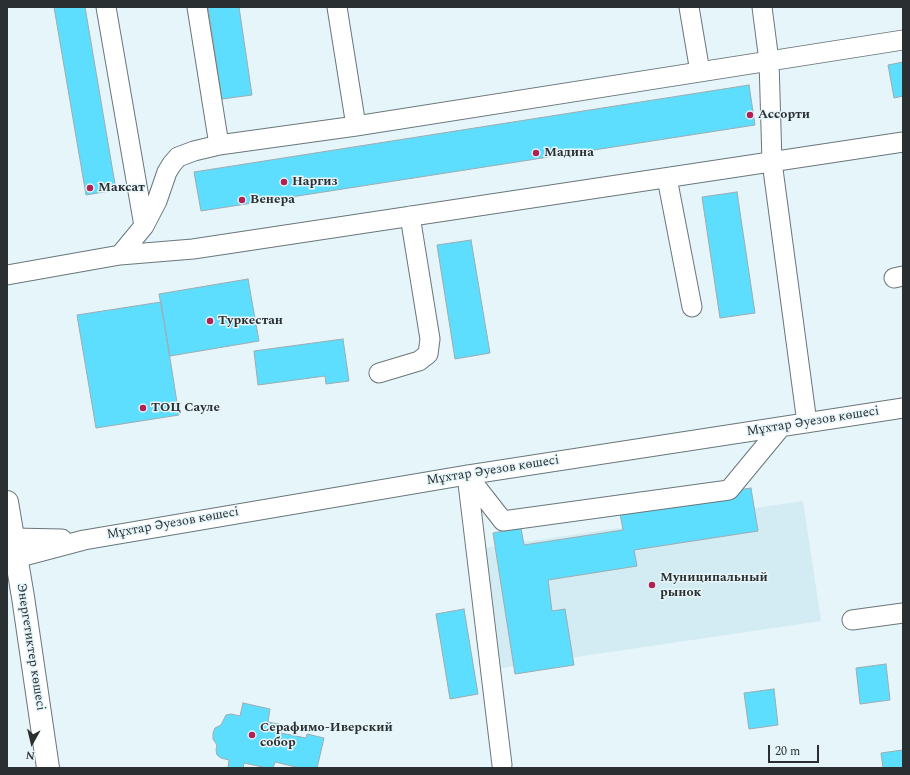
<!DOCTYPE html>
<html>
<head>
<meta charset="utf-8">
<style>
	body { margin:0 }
	#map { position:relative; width:910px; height:775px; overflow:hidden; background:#e5f5f9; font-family:Spectral,serif }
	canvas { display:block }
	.frame { position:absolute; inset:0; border:8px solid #2a3032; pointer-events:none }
	.north { position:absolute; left:12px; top:723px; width:40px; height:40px; -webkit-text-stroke:3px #e5f5f9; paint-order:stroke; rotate:188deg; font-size:11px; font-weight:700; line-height:16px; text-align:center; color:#2a3032 }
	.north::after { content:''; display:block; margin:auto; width:14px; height:18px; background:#2a3032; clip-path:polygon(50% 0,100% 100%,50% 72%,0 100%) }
	.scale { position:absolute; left:768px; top:745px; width:51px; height:18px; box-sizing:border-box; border:2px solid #2a3032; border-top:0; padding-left:5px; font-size:12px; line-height:14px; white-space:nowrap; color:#2a3032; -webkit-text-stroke:3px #e5f5f9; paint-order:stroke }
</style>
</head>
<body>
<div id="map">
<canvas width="910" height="775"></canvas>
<div class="frame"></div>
<div class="north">N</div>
<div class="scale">20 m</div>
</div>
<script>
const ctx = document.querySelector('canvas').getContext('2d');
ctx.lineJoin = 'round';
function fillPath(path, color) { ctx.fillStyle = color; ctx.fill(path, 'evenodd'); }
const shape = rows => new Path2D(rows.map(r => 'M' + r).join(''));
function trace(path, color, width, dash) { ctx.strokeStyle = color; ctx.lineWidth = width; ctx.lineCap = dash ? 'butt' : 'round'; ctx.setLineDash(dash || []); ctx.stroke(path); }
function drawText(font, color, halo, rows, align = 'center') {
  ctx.font = font + ' Spectral,serif'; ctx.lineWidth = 3; ctx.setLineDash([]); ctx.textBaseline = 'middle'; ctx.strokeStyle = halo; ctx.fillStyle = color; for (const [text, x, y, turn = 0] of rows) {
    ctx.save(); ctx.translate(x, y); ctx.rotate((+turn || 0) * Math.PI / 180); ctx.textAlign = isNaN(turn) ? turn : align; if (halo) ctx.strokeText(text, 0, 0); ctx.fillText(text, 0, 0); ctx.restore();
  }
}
const built = shape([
	[803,501,821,621,501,668,483,548]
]);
const building = shape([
	[54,7,85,7,116,190,86,195,54,7],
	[208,7,239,7,252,95,222,99,208,7],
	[903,62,903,96,894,98,888,65,903,62],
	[749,85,755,125,201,211,194,172,749,85],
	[737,192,755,313,720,318,702,197,737,192],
	[471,240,490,353,455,359,437,245,471,240],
	[248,279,259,341,170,356,159,294,248,279],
	[161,302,179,415,96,428,77,315,161,302],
	[343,339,349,381,326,384,325,376,258,385,254,351,343,339],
	[751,488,758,531,634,550,637,566,548,580,552,611,565,609,574,665,515,674,493,533,521,528,524,545,623,530,619,508,751,488],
	[464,609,478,694,450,699,436,614,464,609],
	[886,664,890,700,860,704,856,668,886,664],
	[774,689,778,725,749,729,744,693,774,689],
	[243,703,270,709,268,722,283,725,281,733,306,738,307,734,324,738,317,768,300,768,275,762,273,768,267,768,244,763,243,768,228,768,229,760,221,758,217,755,216,750,217,745,213,739,213,733,215,728,221,725,226,715,231,714,240,716,243,703],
	[903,750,903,768,883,768,881,753,903,750]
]);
const minor = shape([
	[106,7,144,226],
	[197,7,219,145],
	[337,7,356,126],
	[689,7,700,72],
	[762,7,769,61,772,162,807,423],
	[667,178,692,307],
	[120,255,144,226,157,201,167,172,172,164,178,157,194,151,219,145,356,126,903,40],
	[7,275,120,255,193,249,903,142],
	[894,278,903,276],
	[379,373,419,361,428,354,430,339,410,216],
	[467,475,503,521,729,490,781,427],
	[467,475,502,765],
	[13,538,62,539],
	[16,558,84,540,467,475,903,408],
	[852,620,903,613]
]);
const major = shape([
	[7,502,23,597,48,768]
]);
const markers = [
	[750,115,4,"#b12152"],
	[536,153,4,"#b12152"],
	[284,182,4,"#b12152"],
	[90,188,4,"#b12152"],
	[242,200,4,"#b12152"],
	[210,321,4,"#b12152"],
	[143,408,4,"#b12152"],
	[652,585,4,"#b12152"],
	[252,735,4,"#b12152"]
];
const poiNames = [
	["Ассорти",758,115],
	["Мадина",544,153],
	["Наргиз",292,182],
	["Максат",98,188],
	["Венера",250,200],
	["Туркестан",218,321],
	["ТОЦ Сауле",151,408],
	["Муниципальный",660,578],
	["рынок",660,593],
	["Серафимо-Иверский",260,728],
	["собор",260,743]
];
const streetNames = [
	["Мұхтар Әуезов көшесі",813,422,-9],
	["Мұхтар Әуезов көшесі",493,471,-9],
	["Мұхтар Әуезов көшесі",173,524,-10],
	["Энергетиктер көшесі",30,647,81]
];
fillPath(built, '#d3ebf2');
fillPath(building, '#5ddefe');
trace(building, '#9dacb0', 1);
trace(minor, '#6a777b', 21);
trace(major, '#6a777b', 24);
trace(minor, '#fff', 19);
trace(major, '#fff', 22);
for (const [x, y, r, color] of markers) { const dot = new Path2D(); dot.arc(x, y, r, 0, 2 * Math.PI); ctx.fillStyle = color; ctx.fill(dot); trace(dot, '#e5f5f9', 1.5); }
drawText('bold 13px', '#2a3032', '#e5f5f9', poiNames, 'left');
drawText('13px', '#2a3032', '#e5f5f9', streetNames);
</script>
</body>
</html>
